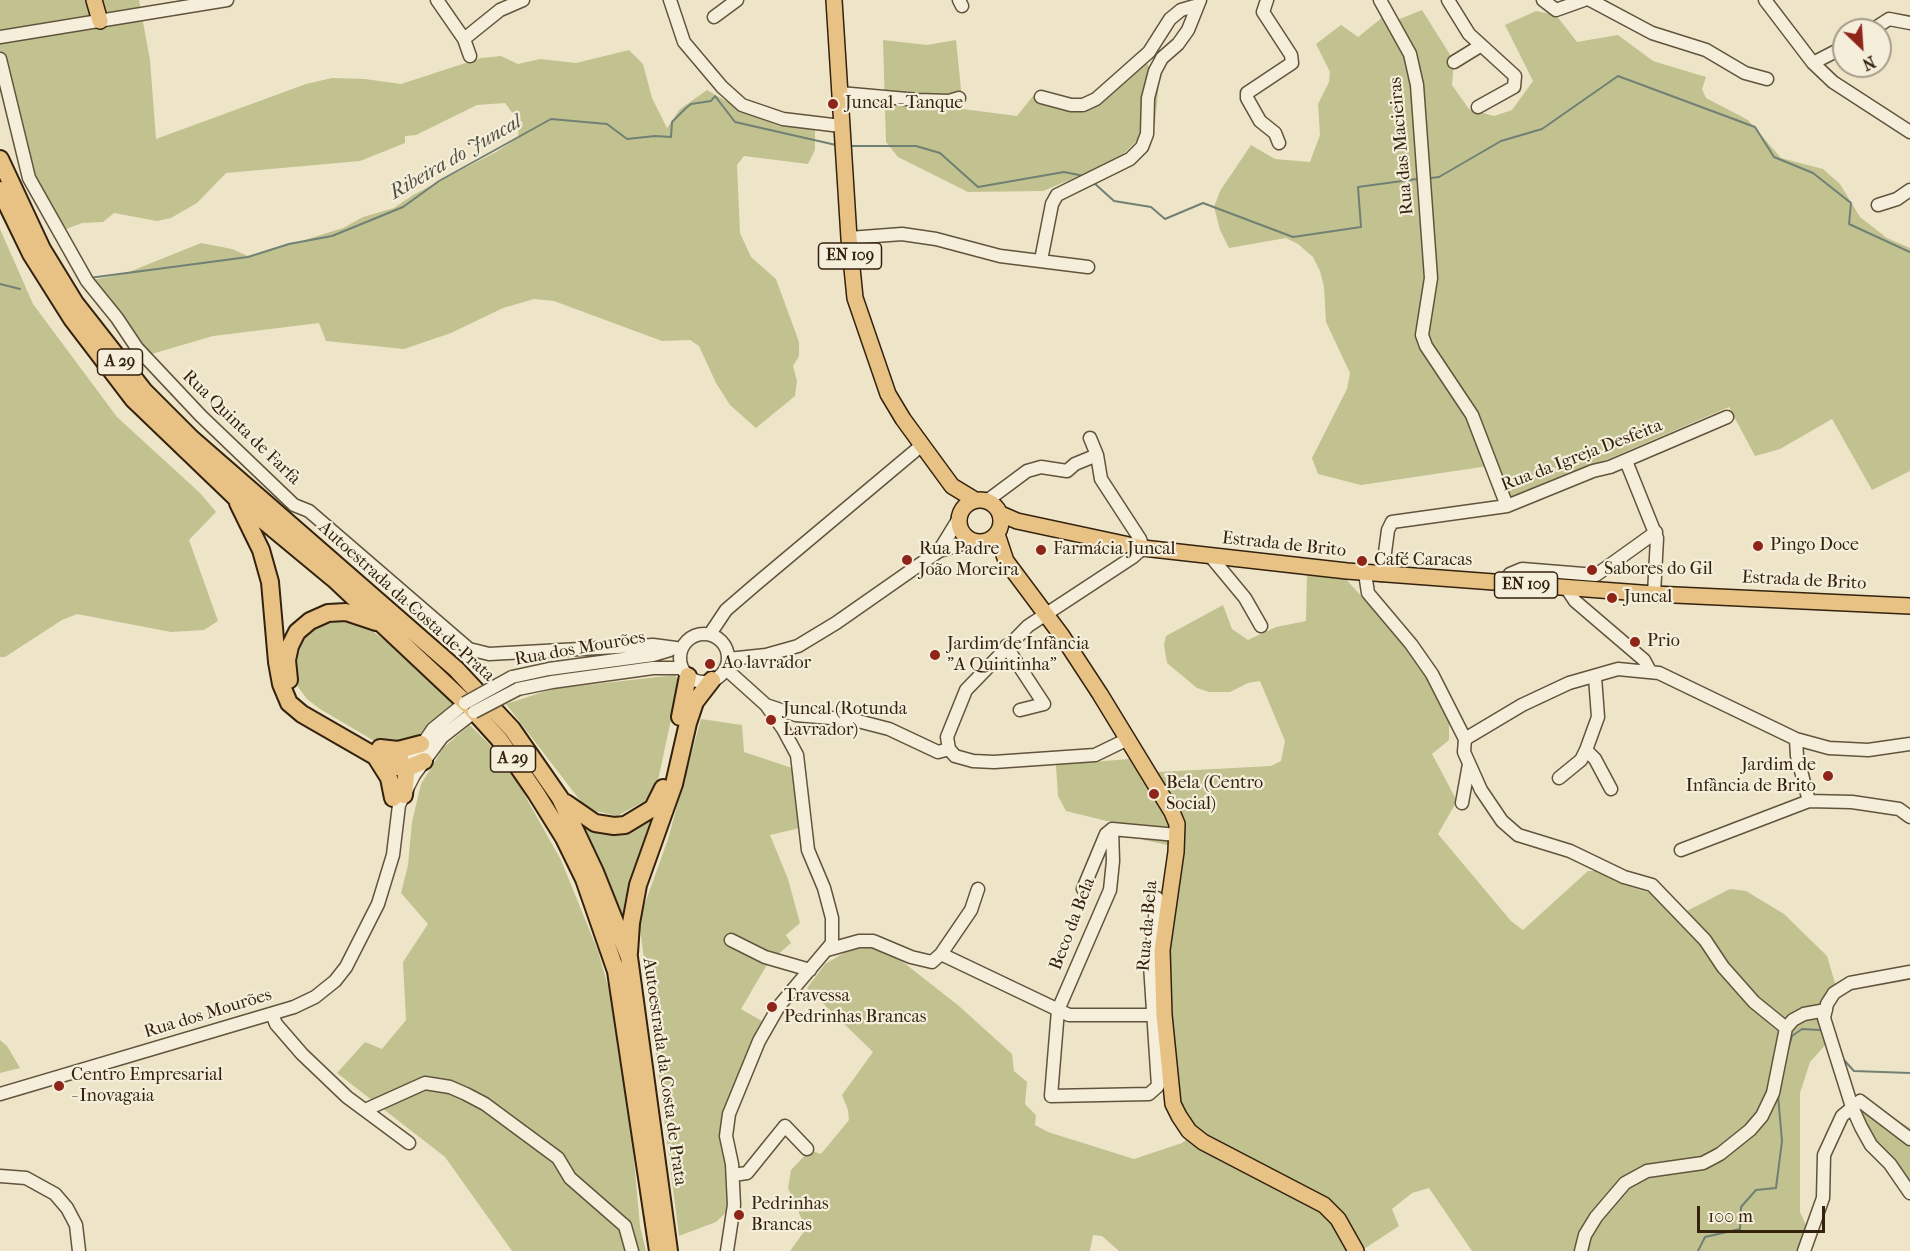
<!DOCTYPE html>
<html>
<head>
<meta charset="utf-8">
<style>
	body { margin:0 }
	#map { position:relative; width:1910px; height:1251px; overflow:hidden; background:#eee5c8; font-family:"IM FELL French Canon",serif }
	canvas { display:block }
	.north { position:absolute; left:1832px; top:18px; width:60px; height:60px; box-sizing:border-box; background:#f4eedb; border:2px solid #a79c89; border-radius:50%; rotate:155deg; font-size:16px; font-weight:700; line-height:24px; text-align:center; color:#34220e }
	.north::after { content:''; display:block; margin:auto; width:21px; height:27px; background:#8f2418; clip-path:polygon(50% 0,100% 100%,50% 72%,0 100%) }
	.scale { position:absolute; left:1697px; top:1206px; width:128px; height:27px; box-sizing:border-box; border:3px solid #34220e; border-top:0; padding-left:8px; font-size:18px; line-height:21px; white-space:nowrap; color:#34220e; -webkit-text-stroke:4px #f4eedb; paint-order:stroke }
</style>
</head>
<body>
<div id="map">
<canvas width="1910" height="1251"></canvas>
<div class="north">N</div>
<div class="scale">100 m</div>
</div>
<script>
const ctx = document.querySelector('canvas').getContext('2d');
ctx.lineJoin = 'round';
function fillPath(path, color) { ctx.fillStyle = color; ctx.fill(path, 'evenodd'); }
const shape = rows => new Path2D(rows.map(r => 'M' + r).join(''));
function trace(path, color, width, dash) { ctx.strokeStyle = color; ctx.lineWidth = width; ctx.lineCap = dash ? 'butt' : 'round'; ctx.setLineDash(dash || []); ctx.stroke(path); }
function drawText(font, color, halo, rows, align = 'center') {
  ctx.font = font + ' "IM FELL French Canon",serif'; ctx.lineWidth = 4.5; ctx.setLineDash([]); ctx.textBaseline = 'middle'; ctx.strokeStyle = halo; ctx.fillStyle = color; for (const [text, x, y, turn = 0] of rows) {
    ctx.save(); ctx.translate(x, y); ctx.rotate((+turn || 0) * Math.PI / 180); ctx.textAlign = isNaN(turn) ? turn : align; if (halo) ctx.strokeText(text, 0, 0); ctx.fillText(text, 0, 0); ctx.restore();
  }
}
const green = shape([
	[0,0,139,0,150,60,156,139,306,84,332,78,365,79,401,84,481,58,501,56,518,64,540,59,576,63,629,50,643,64,652,98,667,128,680,109,707,90,745,112,779,126,815,129,815,150,808,164,744,156,737,165,740,233,751,257,776,279,799,342,799,356,793,366,797,381,795,396,756,428,730,405,716,383,699,346,690,340,662,341,554,301,534,299,503,308,451,333,404,349,326,341,319,323,213,336,148,355,92,280,124,274,201,243,232,249,250,257,343,228,363,217,394,208,413,195,496,152,518,138,519,122,505,103,477,105,416,135,405,136,405,143,360,161,226,173,197,203,171,218,157,221,114,213,103,222,82,223,61,231,35,187,0,54],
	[1422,10,1454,61,1452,85,1469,109,1494,116,1512,110,1533,81,1505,25,1536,11,1556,15,1577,42,1618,35,1653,61,1706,77,1702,89,1706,98,1748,120,1781,158,1823,169,1840,184,1860,217,1887,238,1910,248,1910,471,1872,490,1832,419,1780,449,1755,456,1729,407,1513,500,1495,465,1361,485,1318,474,1312,458,1347,389,1350,373,1326,322,1324,287,1320,271,1313,257,1298,244,1286,238,1229,248,1220,230,1214,207,1220,191,1251,145,1275,159,1310,162,1320,135,1318,104,1329,82,1330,72,1316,44,1341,25,1358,37,1383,17,1397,20],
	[883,40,927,45,956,40,963,109,1017,116,1033,96,1070,106,1088,104,1140,52,1159,83,1155,123,1117,160,1043,191,968,192,898,157,886,142],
	[0,229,33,304,117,417,200,493,216,512,189,540,218,621,204,630,171,632,77,614,62,620,5,657,0,657],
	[1307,573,1343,576,1396,634,1423,669,1449,718,1449,740,1432,754,1457,801,1438,834,1511,921,1523,930,1588,871,1601,871,1624,885,1654,894,1677,916,1730,889,1746,891,1784,914,1827,956,1838,993,1816,1006,1815,1015,1828,1042,1810,1062,1800,1093,1800,1212,1806,1225,1801,1251,1472,1251,1429,1188,1412,1193,1392,1209,1399,1226,1361,1251,1119,1251,1102,1236,1093,1235,1090,1251,790,1251,806,1229,788,1188,791,1170,810,1150,821,1154,849,1120,848,1110,842,1095,873,1052,807,988,825,964,849,950,876,943,894,955,959,1006,1012,1054,1014,1071,1027,1082,1025,1104,1036,1115,1035,1125,1048,1132,1134,1159,1182,1143,1199,1130,1183,1115,1167,1020,1168,945,1183,860,1177,847,1144,840,1115,823,1066,811,1058,796,1056,765,1060,760,1080,763,1129,759,1139,773,1271,766,1281,761,1285,741,1260,681,1248,683,1230,692,1209,692,1197,688,1167,663,1164,645,1166,636,1223,605,1232,629,1248,640,1276,627,1306,621],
	[331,618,362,623,391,645,455,703,417,738,402,744,376,742,320,709,307,699,298,687,293,668,294,654,306,631],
	[675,675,679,682,657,785,645,801,617,816,591,810,582,803,506,704,552,689],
	[701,719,742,725,744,752,792,768,800,828,770,835,788,879,800,923,786,935,791,943,768,963,741,1009,762,1021,725,1110,734,1205,716,1222,679,1236,639,920,668,839],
	[470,725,505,760,561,860,598,951,612,1000,627,1083,640,1226,646,1251,512,1251,445,1157,337,1073,365,1042,382,1049,406,1020,403,962,428,924,401,893,408,865,412,822,421,784,444,747],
	[655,815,628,919,622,920,604,869,581,821,631,829],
	[0,1040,7,1046,20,1068,0,1073],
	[1862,1104,1884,1112,1910,1128,1910,1184,1873,1138,1860,1109]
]);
const stream = shape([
	[850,146,916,146,940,153,978,187,1064,172,1084,176],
	[1431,178,1439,177,1501,141,1542,129,1618,76,1755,127,1774,157,1813,173,1851,203,1849,224,1910,252],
	[1093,182,1114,201,1151,207,1165,219,1203,203,1293,237,1361,227,1358,187,1417,179],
	[89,278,248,257,289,244,332,236,403,207,439,181,551,119,607,124,627,139,655,136,671,137,672,122,686,108,691,104,711,101,715,96,735,122,836,145],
	[0,284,20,289],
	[1788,1049,1792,1036,1802,1029,1820,1030],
	[1840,1051,1843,1059,1854,1071,1910,1073],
	[1698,1251,1705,1237,1740,1229,1741,1207,1756,1190,1776,1188,1782,1141,1778,1095]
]);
const minor = shape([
	[437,0,464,39],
	[670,0,684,42,722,87,742,105,783,119,841,126],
	[959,0,962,6],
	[1267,0,1263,12,1291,55,1292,63,1247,93,1247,98,1260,121,1275,133,1279,143],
	[1380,0,1410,54,1417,85,1431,278,1422,335,1426,346,1472,415,1507,506],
	[1448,0,1469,34,1515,76,1514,87,1478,107],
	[1543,0,1556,10,1584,0],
	[1590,0,1652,33,1706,50,1745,73,1767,79],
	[1765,0,1813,63,1833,82,1910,132],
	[714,17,737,0],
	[1872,30,1889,19,1910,23],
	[0,37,227,0],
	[470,56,464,39,500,10,523,0],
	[0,59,29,178,87,281,117,318,137,348,201,416,294,505,309,511,469,649,489,654,653,645,676,648],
	[1454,62,1480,46],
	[1813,63,1844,47],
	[840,93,918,100,949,101,959,98],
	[1041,97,1071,105,1083,105,1096,99,1149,52,1170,19,1181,10,1198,5],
	[1878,205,1897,199,1910,190],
	[849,238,902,234,936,239,1000,256,1088,267],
	[1041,260,1052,204,1057,195,1130,159,1142,147,1147,134,1148,98,1155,71,1162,58,1178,44,1188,30,1200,0],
	[1090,438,1097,455,1101,479,1140,539,1143,548,1133,557,1028,626,966,690,947,737,949,749,955,756,973,761,994,762,1095,755,1128,739],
	[1626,461,1657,538,1654,594],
	[988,500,1027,471,1041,467,1067,471,1075,464,1097,455],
	[939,551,958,520],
	[1211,557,1245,598,1261,626],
	[1365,573,1368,593,1411,644,1432,674,1465,739,1464,752,1481,790,1502,821,1518,835,1570,851,1624,877,1652,885,1705,940,1723,967,1754,1002,1786,1028],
	[1382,575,1388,530,1392,522,1507,506,1593,471,1610,467,1727,417],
	[1509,584,1510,574,1522,569,1596,575,1656,532],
	[1567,589,1575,601,1644,660,1650,671],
	'680 658a24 24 0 1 1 48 0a24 24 0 1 1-48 0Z',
	[710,634,726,610,755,585,922,445],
	[1006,646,1044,704,1020,710],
	[728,659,766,655,798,646,836,623,939,551,972,541],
	[726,669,766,705,783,729,797,755,808,850,824,888,832,918,832,943,779,1006,759,1041,729,1114,726,1136,732,1164,734,1205,727,1251],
	[512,677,549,669,653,655,670,650],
	[518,689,552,682,653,668,682,668],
	[766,705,796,715,854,720,889,729,938,752,949,749],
	[1465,739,1522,705,1569,683,1618,669,1659,673,1796,739,1829,748,1868,750,1910,744],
	[1796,739,1797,756,1809,801,1852,802,1899,809,1910,817],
	[1586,750,1595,759,1611,789],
	[404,771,433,729,465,703],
	[1559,778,1581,760,1586,750,1598,717,1595,677],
	[1462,803,1469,764],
	[1112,829,1113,861,1110,890,1058,1010,1051,1096,1149,1094,1158,1086,1150,965,1157,898],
	[1112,829,1177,835],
	[1681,850,1809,801],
	[1083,889,1106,834,1112,829],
	[731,940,765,957,810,970],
	[827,950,859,941,873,941,911,957,932,962,941,954,971,910,978,889],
	[941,954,1069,1015,1160,1015],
	[1910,972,1850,983,1834,993,1827,1004,1824,1018,1852,1107,1861,1127,1871,1145,1890,1164,1910,1193],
	[272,1014,276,1024,302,1054,347,1097,409,1143],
	[0,1094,294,1007,315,997,335,981,346,967,378,904,393,855,399,805,414,775,442,737,474,712],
	[365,1110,425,1083,450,1087,466,1094,485,1104,558,1158,570,1178,625,1226,632,1251],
	[733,1175,747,1173,785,1126,807,1149],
	[0,1176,26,1178,55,1194,67,1208,76,1225,79,1251],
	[1581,1251,1585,1235,1596,1217,1625,1183,1647,1171,1703,1163,1720,1154,1750,1130,1762,1116,1773,1093,1786,1028,1793,1020,1804,1014,1826,1010],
	[1804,1251,1823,1198,1824,1155,1842,1116,1860,1101,1910,1139]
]);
const major = shape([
	[94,0,100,21],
	[834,0,849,238,855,298,888,394,903,419,952,486,975,500],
	'959 521a21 21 0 1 1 42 0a21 21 0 1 1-42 0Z',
	[1001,514,1017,521,1143,548,1347,571,1654,594,1910,606],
	[997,534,1006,561,1062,636,1100,694,1172,812,1177,824,1176,852,1162,950,1164,1015,1173,1104,1179,1116,1189,1131,1203,1142,1324,1205,1338,1219,1356,1251]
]);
const highway = shape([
	[0,159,42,249,75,303,144,391,191,438,456,669,512,729,560,798,595,872,629,957,669,1251],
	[0,190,31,254,72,319,133,399,235,497,334,579,470,707,499,739,536,793,564,838,584,879,616,971,658,1251],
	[238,503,261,550,270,582,277,662,281,684,289,703,302,714,394,767,410,767,424,761],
	[289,680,287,660,290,646,297,632,310,621,328,613,346,612,376,622],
	[680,717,688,676],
	[380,748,398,750,421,744],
	[377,759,389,778,393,798],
	[400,759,406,774,404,795],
	[566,803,595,823,614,826,625,825,653,808,663,788],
	[629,953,631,923,638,885,674,784,688,723,695,702,712,680]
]);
const minorBridge = shape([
	[465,703,512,677],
	[474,712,518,689]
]);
const markers = [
	[833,104,6,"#8f2418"],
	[1758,546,6,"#8f2418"],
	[1041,550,6,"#8f2418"],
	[907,560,6,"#8f2418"],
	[1362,561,6,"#8f2418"],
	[1592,570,6,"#8f2418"],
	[1612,598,6,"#8f2418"],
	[1635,642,6,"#8f2418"],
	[935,655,6,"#8f2418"],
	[710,664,6,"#8f2418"],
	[771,720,6,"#8f2418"],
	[1828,776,6,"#8f2418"],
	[1154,794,6,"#8f2418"],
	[772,1007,6,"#8f2418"],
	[59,1086,6,"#8f2418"],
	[739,1215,6,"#8f2418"]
];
const shields = [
	[850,256,63],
	[120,362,45],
	[1526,585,63],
	[513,759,45]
];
const shieldNames = [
	["EN 109",850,256],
	["A 29",120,362],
	["EN 109",1526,585],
	["A 29",513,759]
];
const poiNames = [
	["Juncal - Tanque",845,104],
	["Pingo Doce",1770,546],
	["Rua Padre",919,550],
	["João Moreira",919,571],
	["Farmácia Juncal",1053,550],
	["Café Caracas",1374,561],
	["Sabores do Gil",1604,570],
	["Juncal",1624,598],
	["Prio",1647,642],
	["Jardim de Infância",947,645],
	["\"A Quintinha\"",947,666],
	["Ao lavrador",722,664],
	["Juncal (Rotunda",783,710],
	["Lavrador)",783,731],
	["Jardim de",1816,766,"right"],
	["Infância de Brito",1816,787,"right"],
	["Bela (Centro",1166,784],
	["Social)",1166,805],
	["Travessa",784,997],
	["Pedrinhas Brancas",784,1018],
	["Centro Empresarial",71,1076],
	["- Inovagaia",71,1097],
	["Pedrinhas",751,1205],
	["Brancas",751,1226]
];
const streetNames = [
	["Rua das Macieiras",1402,146,-95],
	["Rua Quinta de Farfa",241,428,44],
	["Rua da Igreja Desfeita",1582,456,-21],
	["Estrada de Brito",1284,545,6],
	["Estrada de Brito",1804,581,3],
	["Autoestrada da Costa de Prata",406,602,42],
	["Rua dos Mourões",580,649,-10],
	["Beco da Bela",1073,924,-69],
	["Rua da Bela",1148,926,-85],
	["Rua dos Mourões",208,1014,-17],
	["Autoestrada da Costa de Prata",664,1072,82]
];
const waterNames = [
	["Ribeira do Juncal",456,158,-30]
];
fillPath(green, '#c1c290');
trace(stream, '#718074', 2);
trace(minor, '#62533c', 15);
trace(major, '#34220e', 18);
trace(highway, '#34220e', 20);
trace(minor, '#f4eedb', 12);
trace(major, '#e7c284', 15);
trace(highway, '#e7c284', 16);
trace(minorBridge, '#62533c', 15, []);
trace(minorBridge, '#f4eedb', 12);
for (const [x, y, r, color] of markers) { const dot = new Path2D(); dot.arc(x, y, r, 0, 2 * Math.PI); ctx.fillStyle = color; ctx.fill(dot); trace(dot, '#f4eedb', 2); }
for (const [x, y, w] of shields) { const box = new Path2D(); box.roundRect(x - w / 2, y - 13, w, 26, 4.5); ctx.fillStyle = '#f4eedb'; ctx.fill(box); trace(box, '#34220e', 1.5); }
drawText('bold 16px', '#34220e', null, shieldNames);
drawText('18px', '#34220e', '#f4eedb', poiNames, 'left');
drawText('18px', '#34220e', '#f4eedb', streetNames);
drawText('italic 20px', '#525141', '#f4eedb', waterNames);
</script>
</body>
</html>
